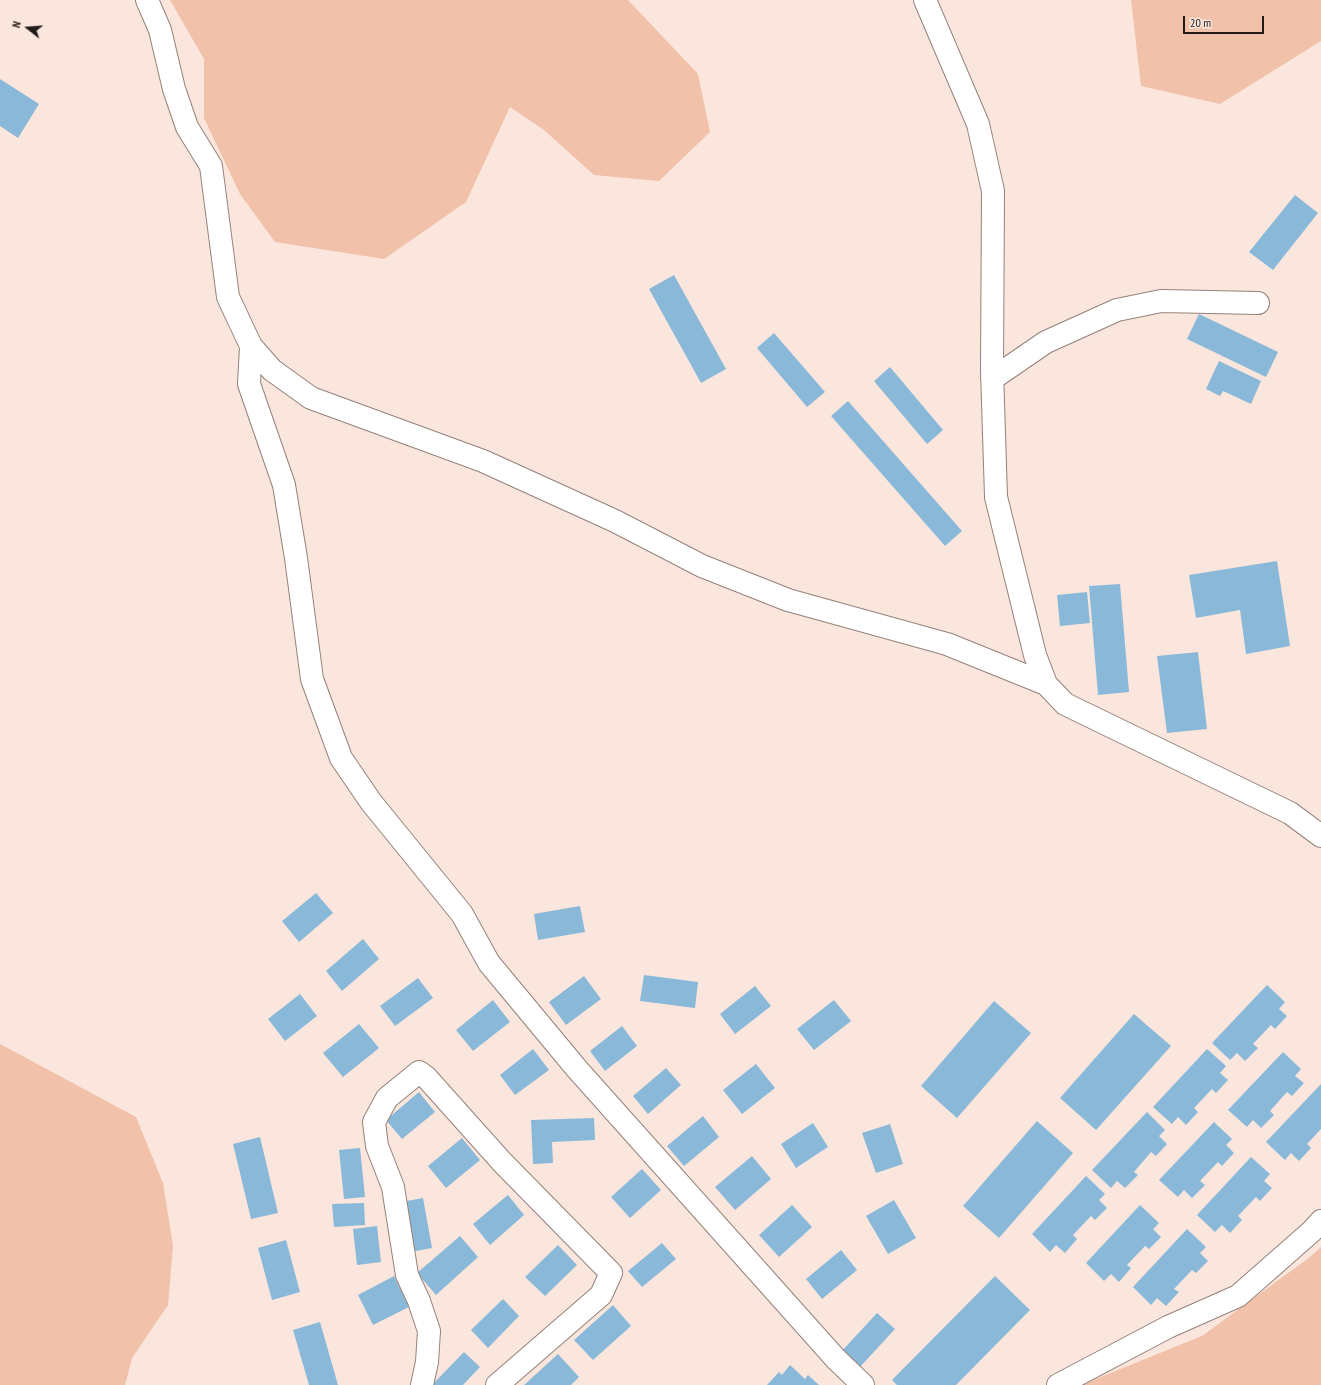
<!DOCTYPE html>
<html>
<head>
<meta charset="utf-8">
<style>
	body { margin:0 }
	#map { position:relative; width:1321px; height:1385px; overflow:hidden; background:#fae6dd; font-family:"PT Sans Narrow",sans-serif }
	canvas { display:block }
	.north { position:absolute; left:8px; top:8px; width:40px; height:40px; -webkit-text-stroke:3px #fae6dd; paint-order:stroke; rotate:287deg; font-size:11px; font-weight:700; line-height:16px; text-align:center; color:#211a17 }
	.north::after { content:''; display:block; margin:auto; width:14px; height:18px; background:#211a17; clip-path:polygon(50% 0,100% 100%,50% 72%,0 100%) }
	.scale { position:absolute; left:1183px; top:16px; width:81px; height:18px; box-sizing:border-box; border:2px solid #211a17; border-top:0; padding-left:5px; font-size:12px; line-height:14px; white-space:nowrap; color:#211a17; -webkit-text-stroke:3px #fae6dd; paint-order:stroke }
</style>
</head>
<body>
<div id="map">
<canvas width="1321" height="1385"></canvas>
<div class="north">N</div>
<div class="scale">20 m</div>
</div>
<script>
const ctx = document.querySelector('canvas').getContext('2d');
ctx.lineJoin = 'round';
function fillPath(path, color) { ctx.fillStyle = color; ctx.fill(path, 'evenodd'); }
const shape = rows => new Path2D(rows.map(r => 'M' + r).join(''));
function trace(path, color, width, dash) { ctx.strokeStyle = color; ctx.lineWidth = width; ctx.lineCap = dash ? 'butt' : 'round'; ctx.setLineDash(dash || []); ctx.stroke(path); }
const green = shape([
	[170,0,628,0,698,74,710,132,659,181,594,175,544,130,510,107,466,202,384,259,275,242,240,194,204,118,204,59],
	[1131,0,1321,0,1321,41,1220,104,1141,86],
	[0,1044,136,1117,163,1183,173,1246,168,1305,132,1358,125,1385,0,1385],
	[1321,1247,1321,1385,1081,1385,1202,1336,1310,1257]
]);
const building = shape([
	[0,79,39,104,18,138,0,126],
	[1295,195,1318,213,1273,270,1249,252],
	[674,275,726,369,701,383,649,289],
	[1199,314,1278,352,1266,377,1187,339],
	[774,333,825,392,807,407,757,348],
	[1219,361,1261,381,1251,404,1223,391,1220,396,1206,389],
	[890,367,943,430,927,444,874,381],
	[848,401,962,531,945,546,831,416],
	[1277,561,1290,646,1246,654,1240,610,1196,618,1189,575],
	[1120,584,1129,692,1098,695,1089,586],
	[1087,592,1090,623,1060,626,1057,595],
	[1198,652,1207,729,1167,733,1157,656],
	[316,893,333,913,299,942,282,921],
	[580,906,585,932,538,940,534,914],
	[363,939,379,959,342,991,326,971],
	[644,975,698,982,695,1008,640,1001],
	[584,976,601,999,566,1025,549,1002],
	[418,978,433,998,395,1026,380,1006],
	[1267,985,1285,1002,1279,1009,1287,1016,1275,1029,1271,1025,1253,1044,1258,1048,1245,1061,1237,1053,1230,1060,1212,1043],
	[755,986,771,1006,735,1034,720,1014],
	[300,994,317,1016,285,1041,268,1019],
	[493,1000,510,1022,473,1051,456,1030],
	[834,1000,851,1021,814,1050,797,1029],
	[994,1001,1031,1033,957,1118,921,1086],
	[1134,1014,1171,1046,1096,1130,1060,1098],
	[359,1024,379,1048,343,1077,323,1053],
	[622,1026,637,1046,605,1071,590,1051],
	[533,1049,549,1070,515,1095,500,1075],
	[1207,1049,1226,1066,1220,1073,1228,1080,1216,1093,1212,1089,1194,1108,1198,1112,1186,1125,1178,1117,1172,1124,1153,1107],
	[1283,1052,1301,1069,1295,1076,1304,1083,1292,1096,1287,1092,1270,1111,1274,1115,1261,1128,1253,1120,1247,1127,1228,1110],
	[756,1064,775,1088,742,1114,723,1090],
	[666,1068,681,1085,648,1114,633,1096],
	[1321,1084,1321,1129,1307,1144,1311,1148,1299,1161,1291,1153,1285,1160,1266,1142],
	[419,1092,435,1112,402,1139,386,1120],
	[1147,1112,1165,1130,1159,1136,1167,1144,1156,1156,1151,1152,1134,1172,1138,1175,1125,1188,1117,1181,1111,1188,1092,1170],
	[703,1116,719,1137,684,1166,667,1146],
	[594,1118,595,1140,552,1142,553,1163,533,1164,531,1120],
	[1037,1121,1073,1153,999,1238,963,1206],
	[1214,1122,1232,1139,1226,1145,1234,1153,1222,1166,1218,1162,1200,1181,1205,1185,1192,1198,1184,1190,1178,1197,1159,1180],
	[813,1123,828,1147,796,1168,781,1144],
	[890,1124,903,1164,876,1173,862,1133],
	[260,1137,278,1213,251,1219,233,1144],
	[462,1138,480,1160,446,1188,428,1166],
	[360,1148,365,1197,344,1199,339,1150],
	[752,1156,771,1179,735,1210,715,1187],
	[1251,1157,1270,1174,1264,1181,1272,1188,1260,1201,1256,1197,1238,1216,1242,1220,1230,1233,1222,1225,1215,1232,1197,1215],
	[642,1169,661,1190,630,1218,611,1197],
	[1086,1176,1105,1194,1099,1200,1107,1208,1095,1220,1091,1216,1073,1235,1077,1239,1065,1253,1056,1245,1050,1252,1032,1234],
	[508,1195,524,1215,490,1245,473,1224],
	[423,1198,432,1248,410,1252,401,1202],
	[894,1200,916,1238,888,1254,866,1216],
	[364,1203,365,1225,334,1227,332,1204],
	[792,1205,812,1227,779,1257,759,1235],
	[1140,1205,1159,1223,1153,1229,1161,1237,1149,1249,1145,1246,1127,1265,1131,1268,1119,1282,1111,1274,1104,1281,1086,1263],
	[377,1226,381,1262,357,1265,353,1229],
	[1187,1229,1206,1247,1200,1253,1208,1261,1196,1273,1192,1270,1174,1289,1179,1292,1166,1306,1157,1298,1151,1305,1133,1287],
	[460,1236,478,1257,436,1295,417,1273],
	[286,1240,300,1292,272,1300,258,1248],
	[662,1243,676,1259,642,1287,628,1271],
	[558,1245,577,1265,545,1296,525,1277],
	[841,1250,857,1270,822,1299,806,1279],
	[394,1276,409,1307,373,1325,358,1295],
	[995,1276,1030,1310,956,1385,897,1385,892,1380],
	[503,1299,519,1316,488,1348,471,1330],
	[613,1305,631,1326,593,1360,574,1340],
	[877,1313,895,1329,859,1368,841,1352],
	[320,1322,338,1385,309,1385,293,1330],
	[464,1352,480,1367,463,1385,432,1385],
	[558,1354,579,1377,571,1385,524,1385],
	[790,1365,805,1379,808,1375,819,1385,767,1385,779,1372,782,1375]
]);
const minor = shape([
	[147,0,160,30,174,89,187,127,211,166,228,297,251,346,272,370,311,398,483,461,615,521,702,566,788,600,947,644,1046,684],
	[925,0,978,124,993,191,992,370,996,497,1035,655,1046,684,1065,704,1290,813,1321,836],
	[251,346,249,384,284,485,296,558,312,679,341,758,371,802,462,914,489,963,577,1069,836,1359,863,1385],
	[992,379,1046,342,1117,310,1161,301,1258,303],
	[422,1385,427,1362,429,1331,419,1301,407,1275,393,1187,377,1146,374,1122,387,1098,419,1072,426,1077,502,1162,611,1273,601,1295,497,1385],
	[1058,1385,1168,1327,1238,1296,1312,1231,1321,1221]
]);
fillPath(green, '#f1c1a9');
fillPath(building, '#8ab8d9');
trace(minor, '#94827a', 24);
trace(minor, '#fff', 22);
</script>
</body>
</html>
